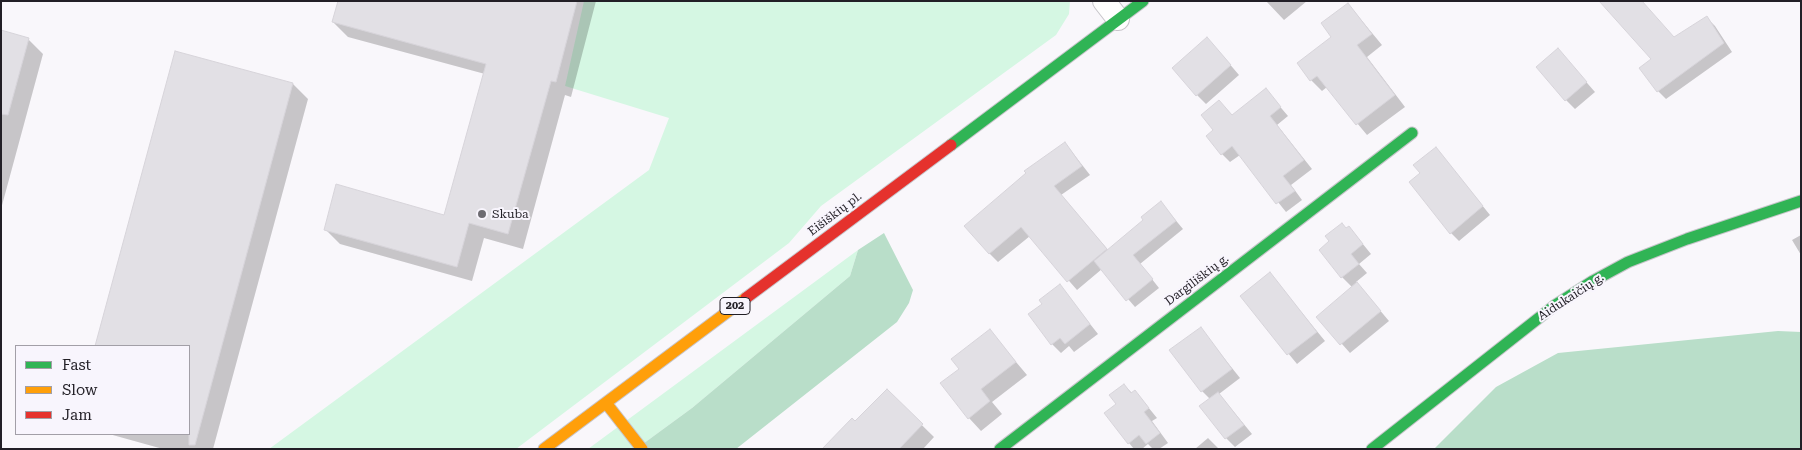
<!DOCTYPE html>
<html>
<head>
<meta charset="utf-8">
<style>
	body { margin:0 }
	#map { position:relative; width:1802px; height:450px; overflow:hidden; background:#f9f7fb; font-family:"Roboto Serif",serif }
	canvas { display:block }
	.frame { position:absolute; inset:0; border:2px solid #221f26; pointer-events:none }
	.legend { position:absolute; left:15px; top:345px; width:175px; height:90px; box-sizing:border-box; background:#f8f5fd; border:1px solid #a29fa7; margin:0; padding:6px 9px; list-style:none; font-size:15px; color:#221f26 }
	.legend li { display:flex; align-items:center; gap:10px; height:25px }
	.legend b { width:25px; border:1px solid #a29fa7 }
</style>
</head>
<body>
<div id="map">
<canvas width="1802" height="450"></canvas>
<div class="frame"></div>
<ul class="legend">
<li><b style="height:6px;background:#30b455"></b>Fast</li>
<li><b style="height:6px;background:#ff9f0a"></b>Slow</li>
<li><b style="height:6px;background:#e5322d"></b>Jam</li>
</ul>
</div>
<script>
const ctx = document.querySelector('canvas').getContext('2d');
ctx.lineJoin = 'round';
function fillPath(path, color) { ctx.fillStyle = color; ctx.fill(path, 'evenodd'); }
const shape = rows => new Path2D(rows.map(r => 'M' + r).join(''));
function trace(path, color, width, dash) { ctx.strokeStyle = color; ctx.lineWidth = width; ctx.lineCap = dash ? 'butt' : 'round'; ctx.setLineDash(dash || []); ctx.stroke(path); }
function drawText(font, color, halo, rows, align = 'center') {
  ctx.font = font + ' "Roboto Serif",serif'; ctx.lineWidth = 4; ctx.setLineDash([]); ctx.textBaseline = 'middle'; ctx.strokeStyle = halo; ctx.fillStyle = color; for (const [text, x, y, turn = 0] of rows) {
    ctx.save(); ctx.translate(x, y); ctx.rotate((+turn || 0) * Math.PI / 180); ctx.textAlign = isNaN(turn) ? turn : align; if (halo) ctx.strokeText(text, 0, 0); ctx.fillText(text, 0, 0); ctx.restore();
  }
}
const green = shape([
	[584,1,1070,1,1069,14,1056,35,821,206,789,243,516,449,269,449,649,170,669,118,565,86],
	[858,250,850,276,692,408,636,449,588,449]
]);
const forest = shape([
	[884,233,913,290,909,303,897,322,736,449,636,449,692,408,850,276,858,250],
	[1778,331,1801,332,1801,449,1434,449,1496,387,1558,353]
]);
const shadow = shape([
	[339,1,596,1,571,97,565,95,523,249,484,238,472,281,340,244,325,229,445,216,485,74,348,37,333,22],
	[1266,1,1307,1,1284,20],
	[1348,4,1382,45,1367,57,1405,107,1367,135,1327,87,1322,91,1311,80],
	[1707,18,1715,26,1732,52,1666,99,1658,91,1674,38],
	[1,31,28,39,43,54,1,209],
	[1216,48,1239,75,1206,104,1197,95],
	[176,52,293,84,308,99,213,449,163,449,109,434,189,434,189,346,96,346],
	[1566,59,1595,92,1575,109,1566,100],
	[1265,89,1288,116,1277,125,1312,169,1291,185,1302,200,1286,212,1240,155,1230,162,1222,154,1215,130,1219,102,1233,116],
	[1065,143,1090,175,1061,195,1108,250,1168,211,1183,229,1140,264,1159,288,1135,307,1102,269,1077,290,1030,236,998,262,989,253],
	[1436,148,1490,215,1459,241,1451,233,1422,173],
	[1349,227,1371,254,1359,264,1367,273,1356,282,1389,321,1350,353,1318,317,1353,288,1342,277,1346,229],
	[1801,235,1801,255,1792,240],
	[1270,274,1325,341,1297,364,1241,296],
	[1060,286,1098,334,1074,352,1069,346,1061,353,1052,344,1043,304],
	[1200,328,1240,378,1219,394,1252,434,1235,447,1226,438,1210,399,1202,391],
	[990,331,1027,375,992,402,1002,414,981,431,969,418,961,369],
	[1124,385,1132,393,1135,391,1157,418,1152,421,1168,443,1159,449,1153,449,1148,444,1142,449,1134,449,1129,443,1117,404],
	[887,391,934,437,923,449,824,449,855,423],
	[1208,438,1219,449,1195,449]
]);
const building = shape([
	[338,1,577,1,556,82,551,81,508,234,469,223,457,267,324,230,336,184,444,215,486,64,332,22,338,1],
	[1599,1,1642,1,1674,37,1707,16,1724,43,1657,92,1639,68,1651,59,1599,1],
	[1348,3,1372,34,1357,45,1395,95,1356,125,1317,76,1310,81,1297,63,1331,37,1321,23,1348,3],
	[1,30,29,38,8,115,1,114,1,30],
	[1207,37,1231,65,1196,96,1172,68,1207,37],
	[1558,48,1587,82,1565,101,1536,67,1558,48],
	[175,51,293,83,195,445,189,445,189,346,95,346,175,51],
	[1266,88,1281,107,1270,116,1304,160,1283,176,1295,191,1276,204,1232,146,1221,155,1206,136,1213,130,1201,115,1219,100,1232,115,1266,88],
	[1065,142,1082,166,1054,186,1107,249,1067,282,1021,227,989,254,964,226,1026,173,1024,171,1065,142],
	[1436,147,1483,206,1450,234,1409,182,1420,173,1413,165,1436,147],
	[1161,201,1176,221,1133,255,1153,279,1126,301,1094,261,1143,220,1141,217,1161,201],
	[1342,223,1346,228,1349,226,1363,244,1351,254,1359,264,1341,278,1319,250,1329,241,1325,236,1342,223],
	[1270,272,1317,332,1287,355,1240,296,1270,272],
	[1357,282,1381,311,1340,345,1316,317,1357,282],
	[1060,284,1090,324,1065,344,1060,338,1051,345,1028,314,1042,304,1039,300,1060,284],
	[1201,327,1232,369,1201,392,1169,350,1201,327],
	[990,329,1016,362,981,389,990,401,968,419,940,383,959,369,951,359,990,329],
	[1124,384,1131,393,1135,390,1149,408,1144,412,1160,433,1146,444,1139,435,1128,444,1104,413,1116,404,1109,395,1124,384],
	[887,389,923,424,899,449,822,449,852,418,855,421,887,389],
	[1218,392,1244,425,1225,439,1199,406,1218,392]
]);
const street = shape([
	[1104,1,1118,19]
]);
const fast = shape([
	[951,145,1143,1],
	[1000,449,1412,133],
	[1372,449,1554,306,1593,281,1628,262,1687,239,1801,201]
]);
const slow = shape([
	[606,403,642,449],
	[544,449,746,298]
]);
const jam = shape([
	[746,298,951,145]
]);
const markers = [
	[482,214,5,"#6d6b71"]
];
const shields = [
	[735,306,30]
];
const shieldNames = [
	["202",735,306]
];
const poiNames = [
	["Skuba",492,214]
];
const streetNames = [
	["Eišiškių pl.",835,214,-37],
	["Dargiliškių g.",1197,280,-37],
	["Aidukaičių g.",1571,297,-33]
];
fillPath(green, '#d5f7e3');
fillPath(forest, '#b9dec9');
fillPath(shadow, '#0003');
fillPath(building, '#e2e0e5');
trace(building, '#d7d4da', 1);
trace(street, '#c7c5ca', 24);
trace(fast, '#c7c5ca', 13);
trace(slow, '#c7c5ca', 13);
trace(jam, '#c7c5ca', 13);
trace(street, '#fefefe', 22);
trace(fast, '#30b455', 11);
trace(slow, '#ff9f0a', 11);
trace(jam, '#e5322d', 11);
for (const [x, y, r, color] of markers) { const dot = new Path2D(); dot.arc(x, y, r, 0, 2 * Math.PI); ctx.fillStyle = color; ctx.fill(dot); trace(dot, '#f8f5fd', 2); }
for (const [x, y, w] of shields) { const box = new Path2D(); box.roundRect(x - w / 2, y - 8.5, w, 17, 4); ctx.fillStyle = '#f8f5fd'; ctx.fill(box); trace(box, '#221f26', 1); }
drawText('bold 11px', '#221f26', null, shieldNames);
drawText('12px', '#221f26', '#f8f5fd', poiNames, 'left');
drawText('12px', '#221f26', '#f8f5fd', streetNames);
</script>
</body>
</html>
